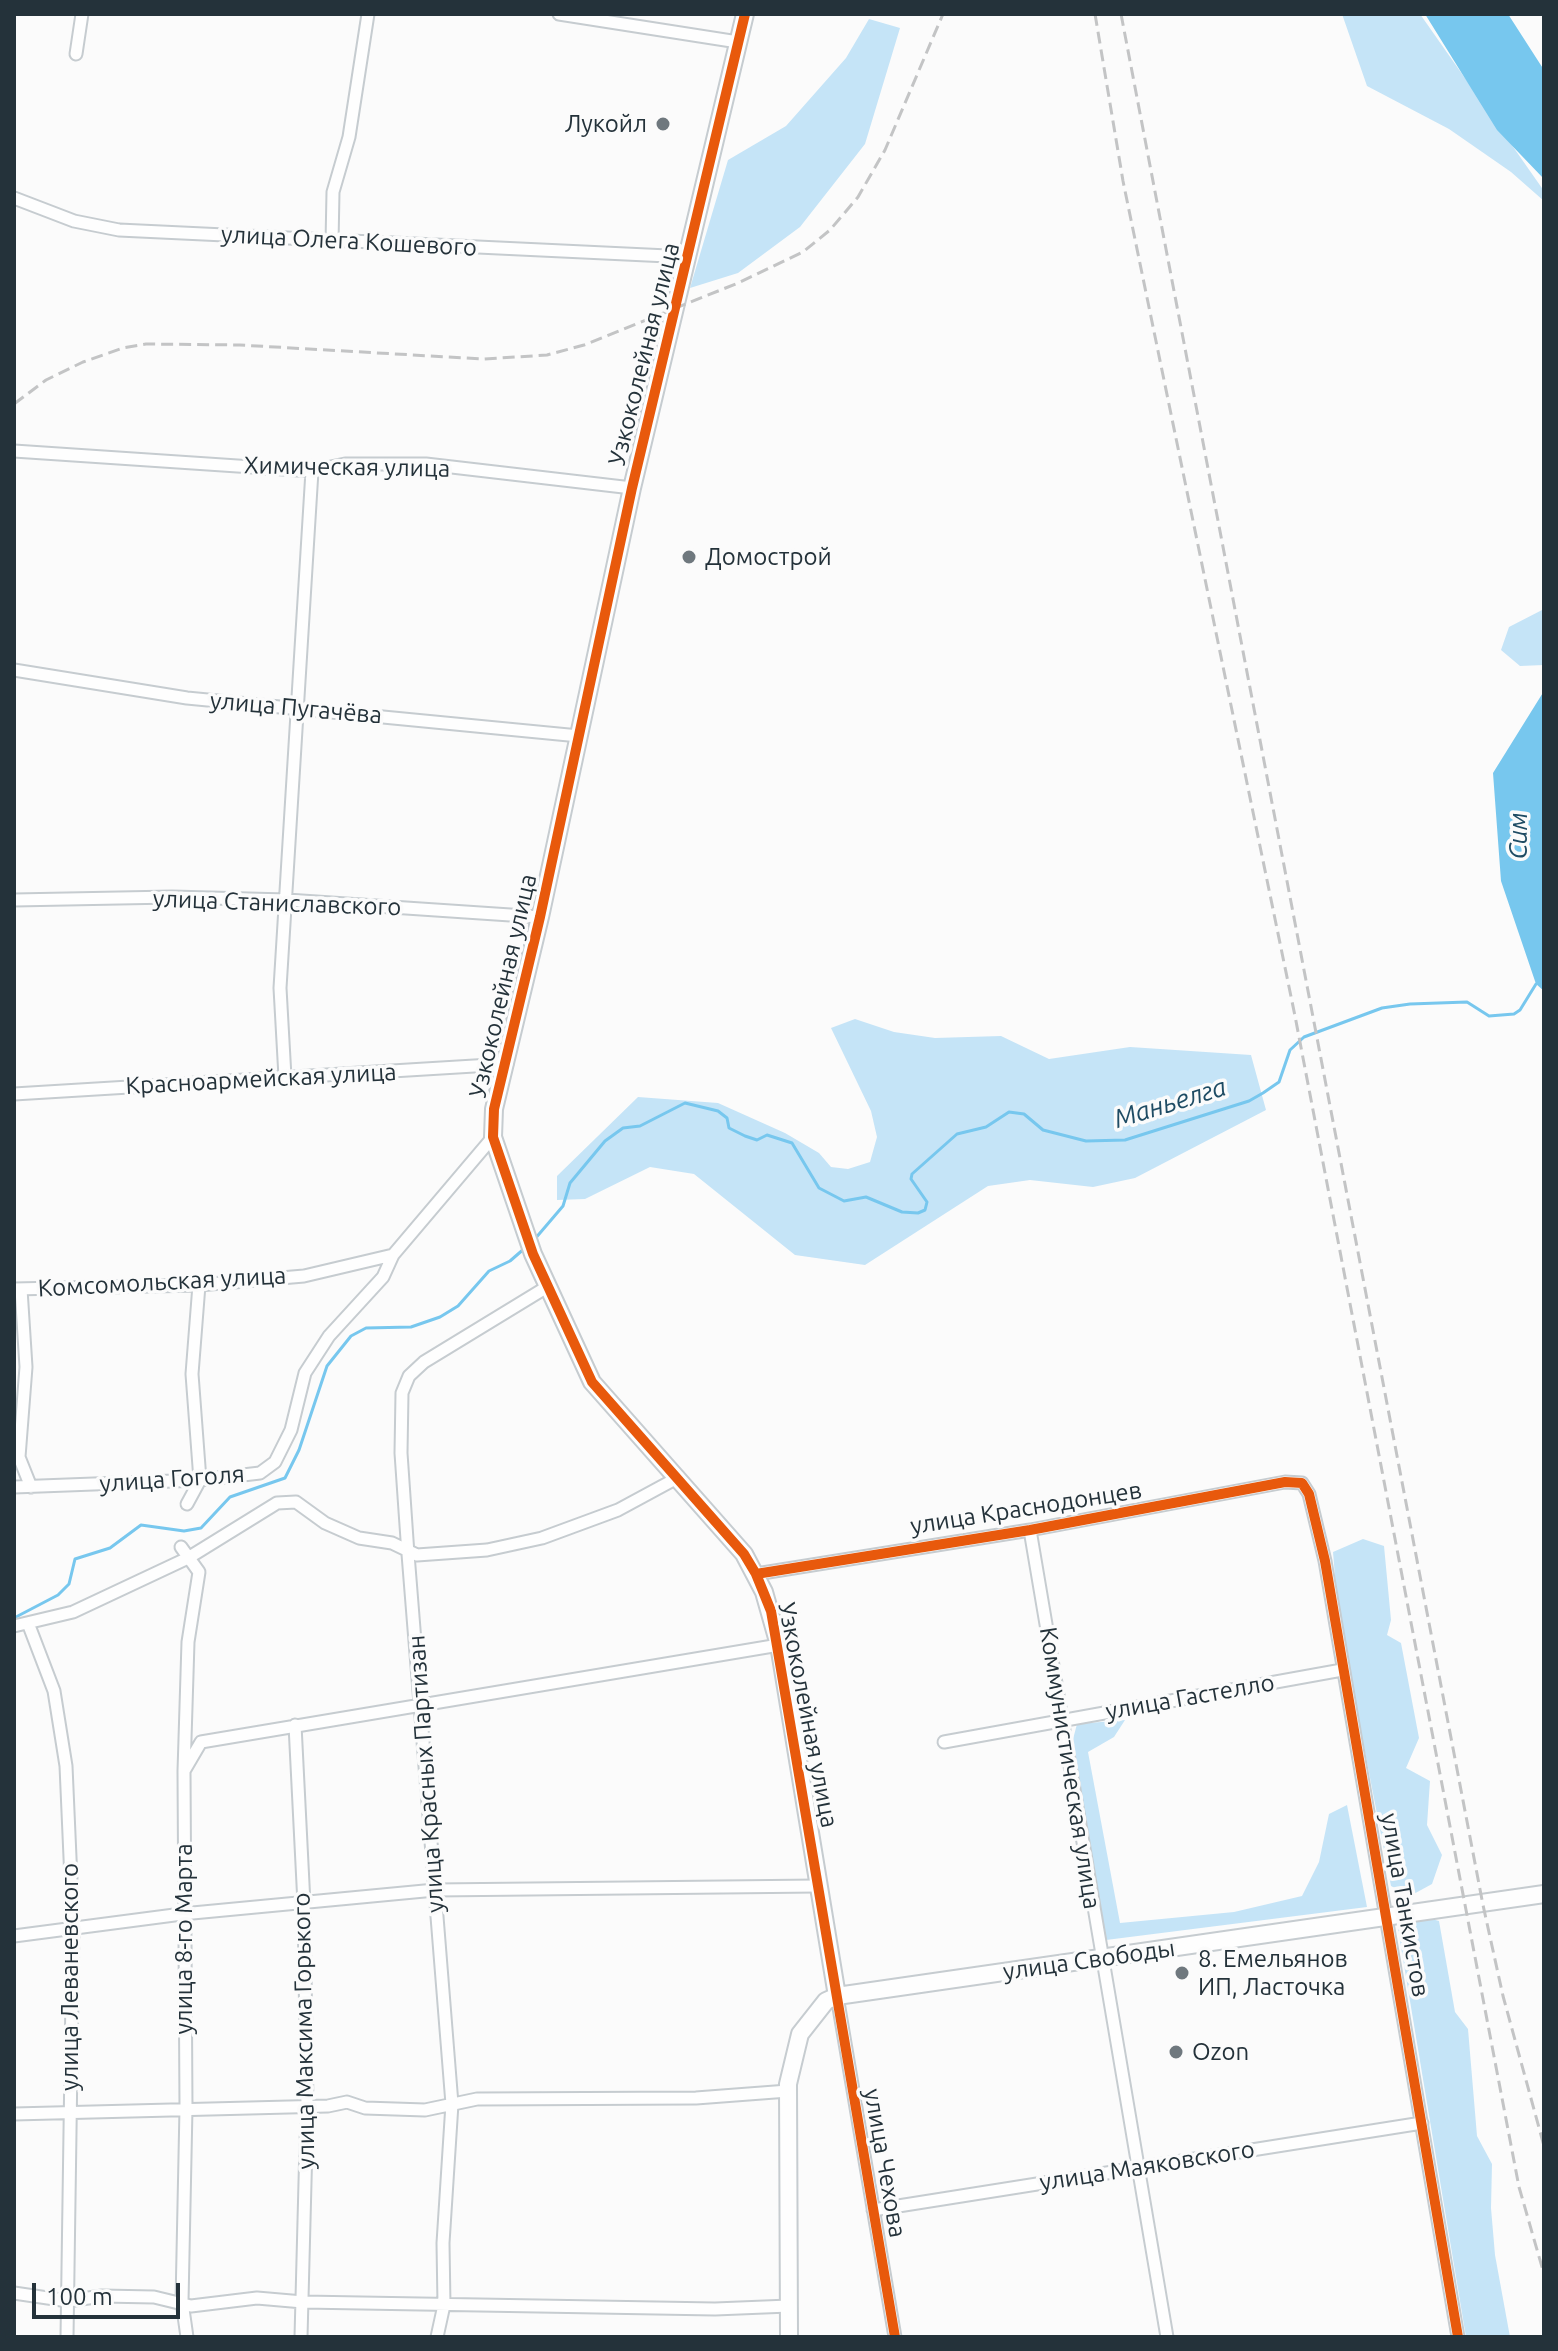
<!DOCTYPE html>
<html>
<head>
<meta charset="utf-8">
<style>
	body { margin:0 }
	#map { position:relative; width:1558px; height:2351px; overflow:hidden; background:#fbfbfb; font-family:Ubuntu,sans-serif }
	canvas { display:block }
	.frame { position:absolute; inset:0; border:16px solid #24323a; pointer-events:none }
	.scale { position:absolute; left:32px; top:2283px; width:148px; height:36px; box-sizing:border-box; border:4px solid #24323a; border-top:0; padding-left:10px; font-size:24px; line-height:28px; white-space:nowrap; color:#24323a; -webkit-text-stroke:6px #fbfbfb; paint-order:stroke }
</style>
</head>
<body>
<div id="map">
<canvas width="1558" height="2351"></canvas>
<div class="frame"></div>
<div class="scale">100 m</div>
</div>
<script>
const ctx = document.querySelector('canvas').getContext('2d');
ctx.lineJoin = 'round';
function fillPath(path, color) { ctx.fillStyle = color; ctx.fill(path, 'evenodd'); }
const shape = rows => new Path2D(rows.map(r => 'M' + r).join(''));
function trace(path, color, width, dash) { ctx.strokeStyle = color; ctx.lineWidth = width; ctx.lineCap = dash ? 'butt' : 'round'; ctx.setLineDash(dash || []); ctx.stroke(path); }
function drawText(font, color, halo, rows, align = 'center') {
  ctx.font = font + ' Ubuntu,sans-serif'; ctx.lineWidth = 7; ctx.setLineDash([]); ctx.textBaseline = 'middle'; ctx.strokeStyle = halo; ctx.fillStyle = color; for (const [text, x, y, turn = 0] of rows) {
    ctx.save(); ctx.translate(x, y); ctx.rotate((+turn || 0) * Math.PI / 180); ctx.textAlign = isNaN(turn) ? turn : align; if (halo) ctx.strokeText(text, 0, 0); ctx.fillText(text, 0, 0); ctx.restore();
  }
}
const green = shape([
	[1342,14,1420,14,1544,191,1544,201,1511,172,1449,129,1367,86],
	[869,19,900,28,865,144,800,227,738,273,690,288,728,160,786,126,846,58],
	[1544,609,1544,665,1520,666,1501,650,1509,627],
	[855,1019,894,1032,935,1038,1001,1036,1049,1059,1130,1047,1251,1055,1266,1110,1135,1178,1093,1187,1030,1180,988,1186,865,1265,795,1255,694,1174,650,1167,585,1199,557,1200,557,1176,638,1097,718,1103,785,1133,819,1153,831,1167,848,1169,870,1162,877,1137,871,1111,831,1028],
	[1363,1539,1384,1546,1391,1620,1387,1635,1401,1643,1419,1738,1406,1768,1430,1781,1427,1825,1442,1855,1432,1884,1410,1896,1391,1886,1338,1613,1333,1552],
	[1125,1720,1114,1737,1088,1752,1120,1923,1234,1912,1302,1896,1319,1862,1329,1814,1347,1805,1367,1907,1106,1940,1072,1743,1077,1724],
	[1421,1916,1439,1921,1455,2012,1468,2029,1477,2136,1492,2164,1491,2208,1495,2255,1510,2337,1466,2337,1398,1929]
]);
const water = shape([
	[1425,14,1508,14,1544,70,1544,179,1497,130],
	[1544,691,1544,991,1536,984,1501,881,1493,773]
]);
const stream = shape([
	[534,1240,563,1206,570,1183,605,1141,623,1128,640,1126,685,1103,718,1111,727,1118,729,1128,745,1136,757,1140,767,1135,792,1143,819,1188,844,1201,866,1197,902,1212,918,1213,925,1210,927,1202,911,1179,912,1174,957,1134,986,1127,1009,1112,1024,1114,1043,1130,1086,1141,1125,1140,1249,1101,1263,1093,1279,1082,1290,1050,1304,1037,1382,1008,1410,1004,1467,1002,1489,1016,1514,1014,1520,1010,1536,984,1544,980],
	[14,1618,58,1595,69,1584,75,1559,110,1548,141,1525,184,1531,201,1528,230,1497,285,1478,299,1450,327,1366,351,1336,366,1328,411,1327,440,1317,458,1306,489,1271,510,1261,525,1248]
]);
const street = shape([
	[559,14,738,42],
	[76,54,82,14],
	[14,198,74,221,119,230,689,257],
	[332,243,333,192,349,137,368,14],
	[14,451,312,471,345,464,426,464,632,488],
	[14,670,187,698,579,736],
	[14,900,172,897,287,900,540,917],
	[285,1077,280,988,312,471],
	[14,1094,507,1064],
	[14,1289,199,1285,304,1276,393,1255,493,1137],
	[21,1289,26,1367,19,1457,31,1487],
	[14,1487,200,1480,260,1473,275,1462,291,1430,305,1373,329,1336,383,1277,393,1255],
	[187,1504,200,1480,192,1374,199,1285],
	[1030,1530,1167,2337],
	[181,1547,199,1572,188,1642,184,1771,186,2108,182,2302,187,2337],
	[756,1574,1030,1530,1285,1482,1302,1483,1309,1494,1325,1561,1458,2337],
	[28,1623,54,1691,66,1766,73,1926,67,2337],
	[14,1626,73,1612,188,1558,277,1503,296,1502,325,1523,359,1538,392,1543,417,1555,487,1550,542,1538,618,1510,679,1477],
	[295,1725,304,1904,307,2105,301,2337],
	[944,1742,1342,1670],
	[184,1771,201,1742,779,1645],
	[14,1936,182,1914,435,1890,818,1886],
	[837,1996,895,2337],
	[14,2114,328,2106,347,2102,365,2108,425,2110,477,2099,696,2098,788,2091],
	[873,2210,1422,2123],
	[14,2293,68,2301,102,2296,154,2297,191,2306,257,2298,303,2302,715,2309,789,2306],
	[437,2337,444,2305,443,2243,452,2104,408,1554,401,1453,402,1393,409,1376,424,1362,547,1287]
]);
const secondary = shape([
	[745,14,632,488,540,917,494,1109,493,1137,533,1254,592,1382,744,1554,764,1592,779,1645,837,1996],
	[789,2337,788,2084,800,2034,826,2001,837,1996,1544,1894]
]);
const rail = shape([
	[1095,14,1123,181,1295,1016,1519,2187,1544,2274],
	[1121,14,1483,1905,1503,1996,1544,2146],
	[14,404,46,380,83,362,123,348,146,344,240,345,483,359,547,355,584,345,738,283,803,252,830,230,858,197,885,150,943,14]
]);
const cycleway = shape([
	[745,14,632,488,540,917,494,1109,493,1137,533,1254,592,1382,744,1554,756,1574,771,1611,895,2337],
	[756,1574,1030,1530,1285,1482,1302,1483,1309,1494,1325,1561,1458,2337]
]);
const markers = [
	[663,124,8,"#6f787e"],
	[689,557,8,"#6f787e"],
	[1182,1973,8,"#6f787e"],
	[1176,2052,8,"#6f787e"]
];
const poiNames = [
	["Лукойл",647,124,"right"],
	["Домострой",705,557],
	["8. Емельянов",1198,1959],
	["ИП, Ласточка",1198,1987],
	["Ozon",1192,2052]
];
const streetNames = [
	["улица Олега Кошевого",349,241,3],
	["Узкоколейная улица",644,354,-76],
	["Химическая улица",347,467,1],
	["улица Пугачёва",296,708,5],
	["улица Станиславского",277,903,2],
	["Узкоколейная улица",503,986,-77],
	["Красноармейская улица",261,1079,-3],
	["Комсомольская улица",162,1282,-3],
	["улица Гоголя",172,1479,-4],
	["улица Краснодонцев",1026,1508,-9],
	["улица Гастелло",1190,1697,-10],
	["Узкоколейная улица",808,1715,79],
	["Коммунистическая улица",1070,1768,81],
	["улица Красных Партизан",426,1774,-94],
	["улица Танкистов",1405,1905,80],
	["улица 8-го Марта",184,1939,-90],
	["улица Свободы",1089,1960,-8],
	["улица Леваневского",70,1977,-90],
	["улица Максима Горького",304,2031,-91],
	["улица Чехова",885,2163,80],
	["улица Маяковского",1147,2166,-9]
];
const waterNames = [
	["Сим",1518,836,-90],
	["Маньелга",1170,1103,-17]
];
fillPath(green, '#c5e4f7');
fillPath(water, '#77c7ee');
trace(stream, '#77c7ee', 3);
trace(street, '#c6ccd0', 15);
trace(secondary, '#c6ccd0', 20);
trace(street, '#fefefe', 11);
trace(secondary, '#fefefe', 16);
trace(rail, '#c3c4c5', 3, [12, 6]);
trace(cycleway, '#e8590c', 10);
for (const [x, y, r, color] of markers) { const dot = new Path2D(); dot.arc(x, y, r, 0, 2 * Math.PI); ctx.fillStyle = color; ctx.fill(dot); trace(dot, '#fbfbfb', 3); }
drawText('24px', '#24323a', '#fbfbfb', poiNames, 'left');
drawText('24px', '#24323a', '#fbfbfb', streetNames);
drawText('italic 26px', '#1f4c64', '#fbfbfb', waterNames);
</script>
</body>
</html>
